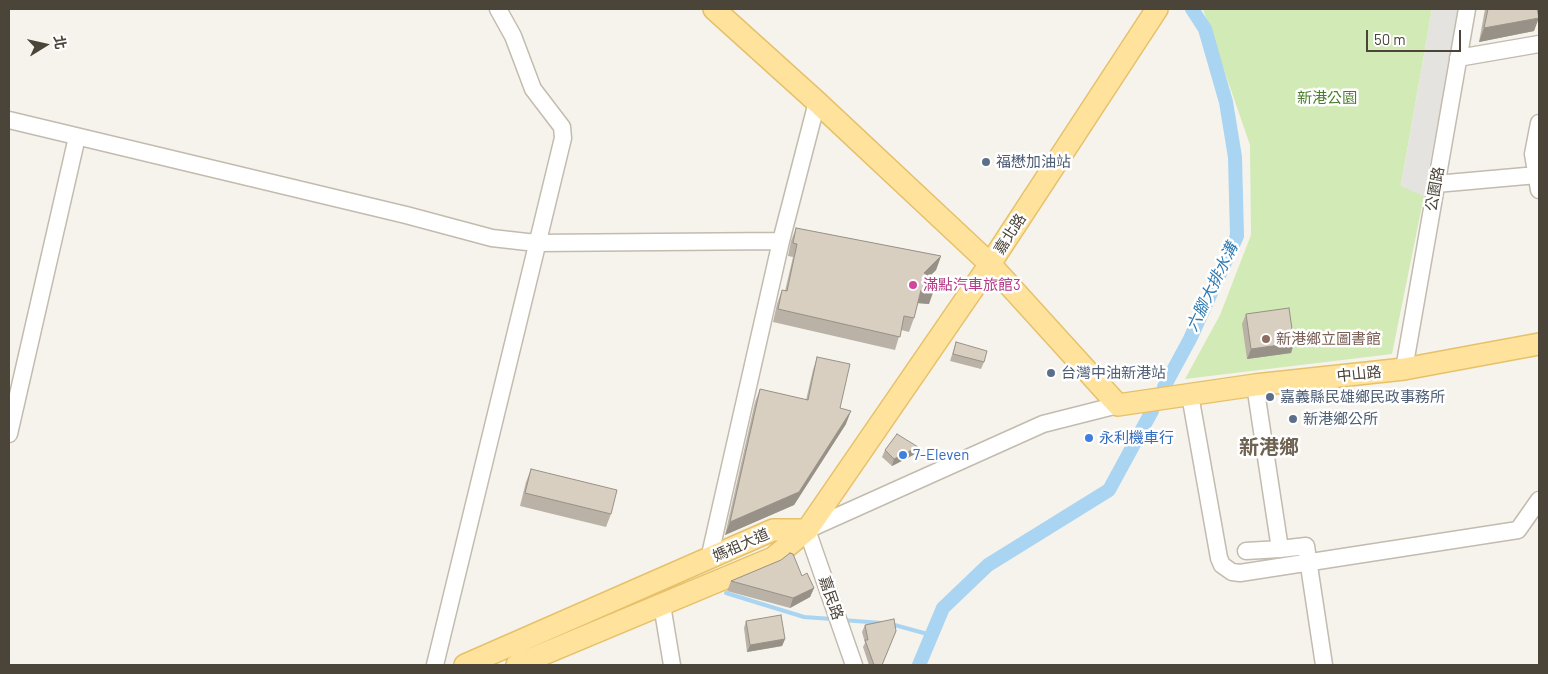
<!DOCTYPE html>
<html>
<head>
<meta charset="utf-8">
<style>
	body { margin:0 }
	#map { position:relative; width:1548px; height:674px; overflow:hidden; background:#f6f3ec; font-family:Barlow,"Noto Sans TC",sans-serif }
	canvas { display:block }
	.frame { position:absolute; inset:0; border:10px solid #4b4439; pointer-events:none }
	.north { position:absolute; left:20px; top:20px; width:50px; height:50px; -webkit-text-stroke:4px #fff; paint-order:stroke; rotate:80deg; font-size:14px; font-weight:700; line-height:20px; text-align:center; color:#4b4439 }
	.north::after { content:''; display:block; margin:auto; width:18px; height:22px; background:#4b4439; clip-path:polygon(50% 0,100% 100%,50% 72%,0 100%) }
	.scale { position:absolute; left:1366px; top:30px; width:95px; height:22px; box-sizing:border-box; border:2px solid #4b4439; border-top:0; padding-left:6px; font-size:15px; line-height:18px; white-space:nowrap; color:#4b4439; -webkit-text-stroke:4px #fff; paint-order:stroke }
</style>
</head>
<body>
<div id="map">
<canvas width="1548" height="674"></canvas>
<div class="frame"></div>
<div class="north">北</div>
<div class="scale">50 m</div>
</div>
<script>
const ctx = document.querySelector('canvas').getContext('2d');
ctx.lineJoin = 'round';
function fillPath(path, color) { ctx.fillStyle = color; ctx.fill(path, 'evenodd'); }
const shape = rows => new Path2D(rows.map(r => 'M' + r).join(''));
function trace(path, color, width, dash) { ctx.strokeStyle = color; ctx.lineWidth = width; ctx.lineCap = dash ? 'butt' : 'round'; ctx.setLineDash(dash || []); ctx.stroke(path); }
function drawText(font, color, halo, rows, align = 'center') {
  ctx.font = font + ' Barlow,"Noto Sans TC",sans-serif'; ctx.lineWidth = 5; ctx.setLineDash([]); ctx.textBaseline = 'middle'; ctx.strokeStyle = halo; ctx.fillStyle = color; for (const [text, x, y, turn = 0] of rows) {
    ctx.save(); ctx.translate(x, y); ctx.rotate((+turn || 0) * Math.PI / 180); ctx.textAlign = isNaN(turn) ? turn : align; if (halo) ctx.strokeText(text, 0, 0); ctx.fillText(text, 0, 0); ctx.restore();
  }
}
const green = shape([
	[1203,9,1432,9,1401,185,1424,196,1392,354,1185,379,1220,315,1251,235,1250,145]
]);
const parking = shape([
	[1432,9,1459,9,1424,196,1401,186]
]);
const stream = shape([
	[726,593,804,617,832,619],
	[842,620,882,623],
	[891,624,931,635]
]);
const canal = shape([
	[1164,387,1190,339,1237,236,1235,157,1226,102,1205,29,1192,9],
	[919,665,943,608,988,565,1109,490,1152,411]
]);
const minor = shape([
	[1458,58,1539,44],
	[9,120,406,215,492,238,536,243,781,241],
	[1539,123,1533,154,1539,190],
	[1436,184,1537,175],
	[1404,369,1467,9],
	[1255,385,1280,549,1306,546,1324,665],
	[1190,395,1219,558,1222,565,1232,572,1240,573,1518,530,1539,500],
	[9,434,77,137],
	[1246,551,1280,549],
	[709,559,781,241,817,102],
	[662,605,672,665],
	[435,665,563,138,562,127,533,89,513,36,498,9],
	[854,665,807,530,1043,424,1118,405]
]);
const major = shape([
	[714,9,817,102,990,264,1118,405,1255,385,1404,369,1539,344],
	[465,665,773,530,807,530],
	[517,665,773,558,807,530,990,264,1157,9]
]);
const wall = shape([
	[1485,9,1537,9,1534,31,1479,42],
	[796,228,941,256,936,270,930,276,929,304,918,303,914,318,909,332,901,330,895,350,773,322,777,304,782,290,785,291,793,257,788,256,791,241],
	[1246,314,1294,343,1291,353,1247,359,1242,324],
	[956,342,984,362,981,369,950,361],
	[817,357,846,424,794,505,725,535,755,402,760,389,806,400,813,370],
	[918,447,915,454,892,466,882,457,885,450],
	[531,469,611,514,606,527,520,506,526,482],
	[802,576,814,588,810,597,790,608,727,591,731,581],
	[746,621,785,639,782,646,747,652,744,628],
	[865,625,896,631,882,665,869,665,863,647,865,643,862,632]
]);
const shadedWall = shape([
	[1539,18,1534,31,1479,42,1484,28],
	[941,256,936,270,920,286,924,273],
	[921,290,934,290,929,304,916,303],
	[1294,343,1291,353,1247,359,1251,349],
	[851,411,846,424,794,505,725,535,730,522],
	[918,447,915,454,892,466,894,459],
	[814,588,810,597,790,608,793,598],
	[785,639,782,646,747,652,750,645]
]);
const building = shape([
	[1488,9,1537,9,1539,18,1484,28,1488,9],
	[796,228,941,256,924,273,935,279,934,290,921,290,914,318,904,316,900,337,778,309,782,290,787,291,797,244,793,243,796,228],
	[1289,308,1294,343,1251,349,1246,314,1289,308],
	[956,342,987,351,984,362,953,354,956,342],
	[817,357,850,364,840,408,851,411,799,492,730,522,760,389,808,400,817,357],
	[897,434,918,447,894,459,885,450,897,434],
	[531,469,617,490,611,514,525,493,531,469],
	[790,553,793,554,802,576,807,573,814,588,793,598,731,581,781,560,790,553],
	[781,615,785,639,750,645,746,621,781,615],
	[894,619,896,631,882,665,874,665,865,640,868,640,865,625,894,619]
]);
const markers = [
	[986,162,5,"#5c6f8a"],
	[913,285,5,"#d1479c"],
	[1266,339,5,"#8d6e63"],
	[1051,373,5,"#5c6f8a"],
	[1270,397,5,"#5c6f8a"],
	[1293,419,5,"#5c6f8a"],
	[1089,438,5,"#3f7fe0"],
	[903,455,5,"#3f7fe0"]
];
const parkNames = [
	["新港公園",1327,98]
];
const serviceNames = [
	["福懋加油站",996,162],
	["台灣中油新港站",1061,373],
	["嘉義縣民雄鄉民政事務所",1280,397],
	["新港鄉公所",1303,419]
];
const streetNames = [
	["公園路",1435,189,-80],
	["嘉北路",1010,234,-57],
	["中山路",1359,374,-6],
	["媽祖大道",741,545,-24],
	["嘉民路",831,598,71]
];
const hotelNames = [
	["滿點汽車旅館3",923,285]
];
const educationNames = [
	["新港鄉立圖書館",1276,339]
];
const shopNames = [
	["永利機車行",1099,438],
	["7-Eleven",913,455]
];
const waterNames = [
	["六腳大排水溝",1212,287,-64]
];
const districtNames = [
	["新港鄉",1269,447]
];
fillPath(green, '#d2eab5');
fillPath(parking, '#e5e3e0');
trace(stream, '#a9d4f2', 4);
trace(canal, '#a9d4f2', 14);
trace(minor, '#c2bbae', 19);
trace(major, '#e6c16a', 24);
trace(minor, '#fff', 16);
trace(major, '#ffe39c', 21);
fillPath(wall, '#bab2a6');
fillPath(shadedWall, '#979187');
fillPath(building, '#d8cfc1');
trace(building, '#979187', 1);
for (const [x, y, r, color] of markers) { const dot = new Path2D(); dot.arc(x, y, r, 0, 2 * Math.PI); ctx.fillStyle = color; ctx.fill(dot); trace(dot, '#fff', 2); }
drawText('15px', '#4a7f2a', '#fff', parkNames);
drawText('15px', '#4e5e75', '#fff', serviceNames, 'left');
drawText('15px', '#4b4439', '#fff', streetNames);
drawText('15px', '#b23c85', '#fff', hotelNames, 'left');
drawText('15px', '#785e54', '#fff', educationNames, 'left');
drawText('15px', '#366cbe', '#fff', shopNames, 'left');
drawText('italic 16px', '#2e7ab2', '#fff', waterNames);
drawText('bold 20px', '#6e6250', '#fff', districtNames);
</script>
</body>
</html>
